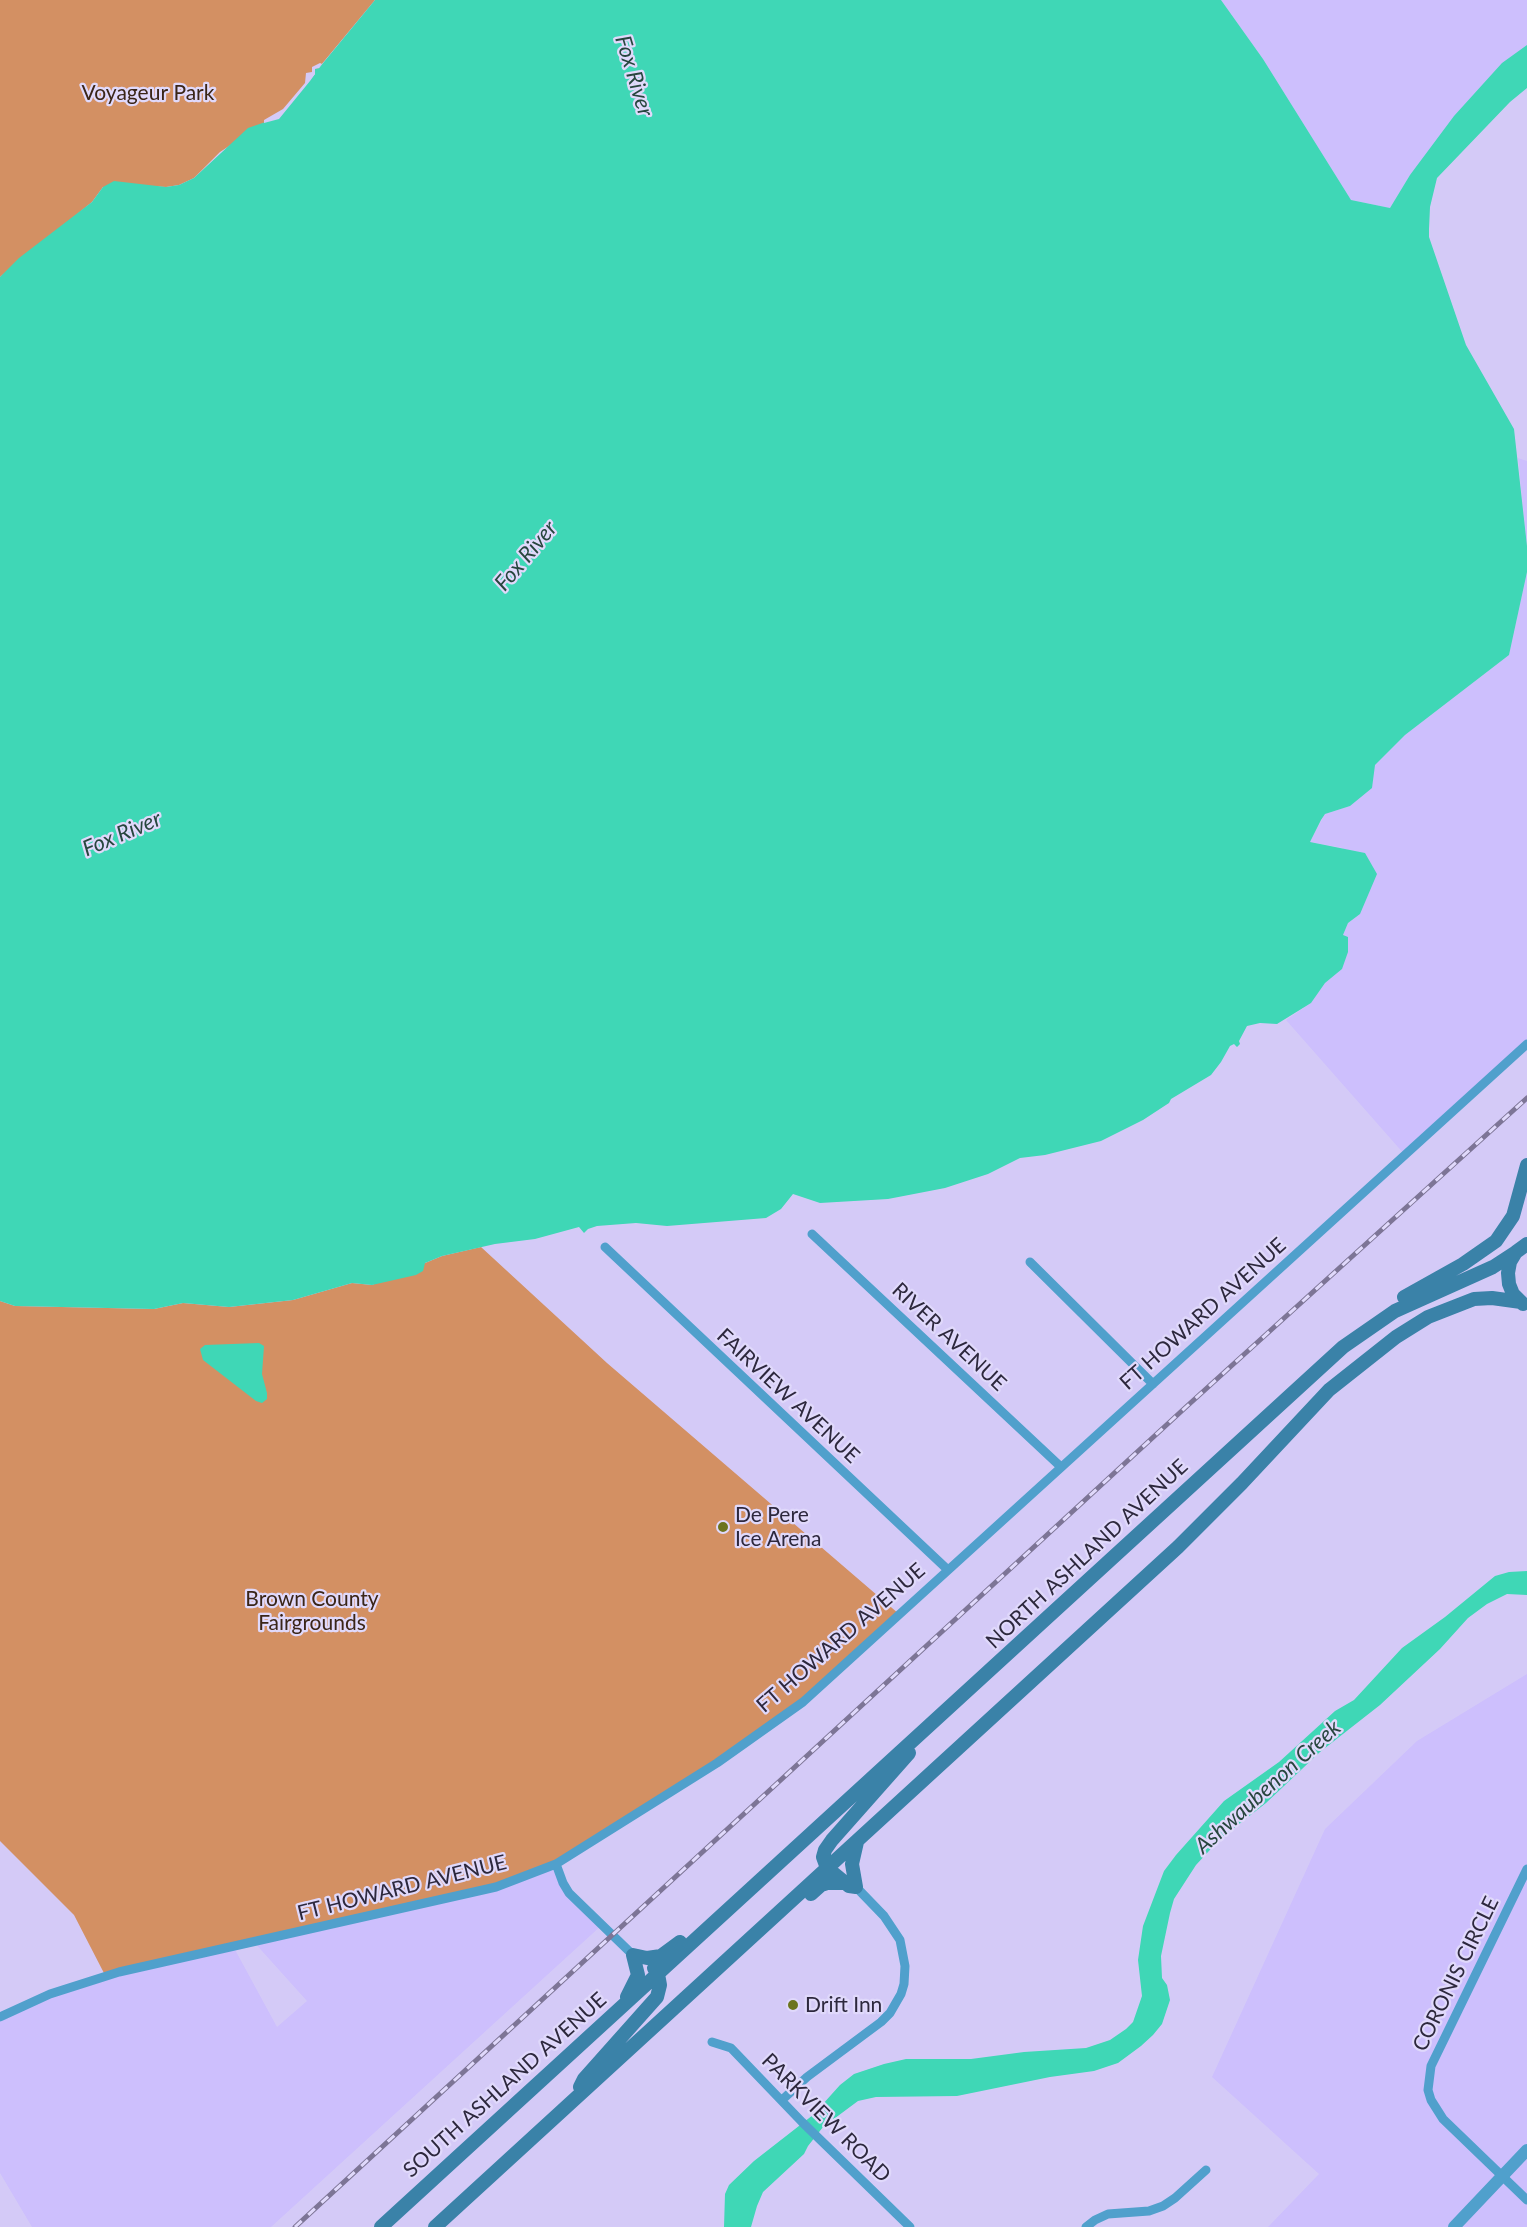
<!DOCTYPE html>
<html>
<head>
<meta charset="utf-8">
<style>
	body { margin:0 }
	canvas { display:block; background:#d4caf7 }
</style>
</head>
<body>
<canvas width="1527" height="2227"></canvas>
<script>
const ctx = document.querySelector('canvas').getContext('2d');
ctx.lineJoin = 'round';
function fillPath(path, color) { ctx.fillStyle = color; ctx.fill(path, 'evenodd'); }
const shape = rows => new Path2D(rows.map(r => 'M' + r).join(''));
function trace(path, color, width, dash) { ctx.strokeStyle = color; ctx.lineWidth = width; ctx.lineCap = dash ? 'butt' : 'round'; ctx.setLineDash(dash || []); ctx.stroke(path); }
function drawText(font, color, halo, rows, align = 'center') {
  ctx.font = font + ' Lato,sans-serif'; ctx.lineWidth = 4.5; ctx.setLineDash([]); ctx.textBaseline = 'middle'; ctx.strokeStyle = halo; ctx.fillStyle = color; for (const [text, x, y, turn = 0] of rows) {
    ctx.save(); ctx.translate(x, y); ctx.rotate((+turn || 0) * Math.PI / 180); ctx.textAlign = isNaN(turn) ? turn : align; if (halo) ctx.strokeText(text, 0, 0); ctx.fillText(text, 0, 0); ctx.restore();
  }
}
const built = shape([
	[1221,0,1527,0,1527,68,1410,175,1390,208,1351,200,1263,59],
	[1518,458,1527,461,1527,546],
	[1527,572,1527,1044,1405,1155,1286,1020,1311,1003,1325,983,1342,969,1343,935,1348,923,1360,914,1343,848,1310,842,1325,814,1350,806,1375,765,1405,735,1509,655],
	[1527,1674,1527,2227,1268,2227,1319,2174,1212,2077,1325,1829,1417,1741],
	[556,1864,563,1883,603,1924,271,2227,32,2227,0,2173,0,2017,50,1994,233,1946,277,2027,307,2001,253,1941]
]);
const green = shape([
	[0,0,375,0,277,118,264,123,220,152,194,178,179,185,166,187,133,185,103,187,92,202,0,277],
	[481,1247,607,1363,899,1614,803,1702,556,1864,497,1887,106,1977,74,1915,0,1841,0,1301,15,1306,154,1309,183,1303,229,1307,293,1300,352,1283,372,1285,442,1256]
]);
const water = shape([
	[375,0,1221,0,1263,59,1351,200,1390,208,1410,175,1454,116,1502,63,1527,45,1527,88,1510,102,1437,178,1430,207,1429,229,1429,237,1466,345,1514,429,1527,546,1527,572,1509,655,1405,735,1375,765,1372,788,1350,806,1325,814,1321,820,1310,842,1365,853,1377,874,1360,914,1348,923,1343,935,1348,937,1348,952,1342,969,1325,983,1311,1003,1277,1024,1260,1023,1247,1026,1239,1041,1240,1044,1237,1047,1234,1044,1230,1046,1221,1062,1211,1075,1171,1099,1169,1103,1143,1120,1101,1141,1045,1155,1020,1158,988,1174,945,1188,888,1199,820,1203,793,1194,781,1209,766,1218,667,1226,636,1223,597,1226,588,1229,584,1233,579,1227,535,1239,495,1244,442,1256,425,1263,423,1271,416,1275,372,1285,352,1283,293,1300,229,1307,183,1303,154,1309,15,1306,0,1301,0,277,19,258,92,202,103,187,114,181,166,187,179,185,194,178,248,128,277,118,315,74,314,69,319,68],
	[259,1343,264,1346,262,1374,267,1393,267,1399,262,1403,256,1401,203,1360,200,1349,205,1345],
	[1527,1571,1527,1595,1507,1594,1487,1604,1468,1618,1440,1649,1380,1705,1320,1752,1266,1803,1220,1839,1196,1865,1174,1899,1170,1913,1161,1956,1162,1978,1167,1985,1170,2000,1162,2024,1153,2035,1141,2046,1118,2063,1094,2071,1050,2077,957,2096,876,2097,858,2101,823,2127,808,2146,804,2154,763,2192,757,2206,751,2227,724,2227,725,2194,729,2185,754,2161,813,2115,840,2085,854,2074,884,2064,906,2059,971,2059,1024,2052,1086,2048,1110,2040,1126,2029,1133,2022,1142,1996,1138,1960,1143,1926,1164,1871,1176,1855,1224,1801,1279,1762,1335,1711,1354,1700,1402,1648,1445,1617,1495,1576,1509,1572]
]);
const pier = shape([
	[320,63,322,64,319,68,315,69,315,74,310,81,279,119,264,123,264,120,283,109,305,83,306,73,312,72,312,67]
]);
const minor = shape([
	[812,1234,1061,1467],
	[605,1247,948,1570],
	[1030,1262,1153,1384],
	[556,1864,563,1883,569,1893,633,1955],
	[1527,1869,1431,2066,1428,2090,1431,2100,1443,2119,1527,2200],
	[0,2017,50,1994,119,1972,496,1887,556,1864,717,1763,803,1702,1527,1044],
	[712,2042,731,2048,802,2122,910,2227],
	[782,2100,807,2077,881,2022,890,2013,901,1994,904,1984,905,1966,900,1940,884,1916,856,1887],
	[1086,2227,1095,2220,1108,2214,1149,2211,1163,2206,1175,2198,1206,2170]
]);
const tertiary = shape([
	[1454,2227,1527,2150]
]);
const secondary = shape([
	[1404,1297,1463,1264,1496,1241,1513,1216,1527,1165],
	[1523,1304,1513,1294,1509,1284,1508,1273,1510,1262,1516,1252,1527,1244],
	[857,1842,852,1864,856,1887,849,1886,827,1868,823,1857,825,1850,832,1840,909,1753],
	[811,1894,821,1885,827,1883,843,1883],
	[627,1997,638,1975,633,1955,647,1958,661,1956,680,1942],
	[580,2087,584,2079,657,1997,660,1985,658,1974,654,1968],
	[381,2227,1343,1347,1395,1311,1493,1267,1516,1252],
	[435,2227,1178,1547,1242,1483,1329,1390,1396,1337,1428,1317,1474,1299,1492,1298,1521,1302]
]);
const rail = shape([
	[295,2227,1186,1407,1527,1098]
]);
const markers = [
	[723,1527,6,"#6c741d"],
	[793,2005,6,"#6c741d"]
];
const parkNames = [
	["Voyageur Park",148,93],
	["Brown County",312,1599],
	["Fairgrounds",312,1623]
];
const streetNames = [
	["FT HOWARD AVENUE",1203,1314,-42],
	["RIVER AVENUE",949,1337,43],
	["FAIRVIEW AVENUE",788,1396,43],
	["NORTH ASHLAND AVENUE",1087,1554,-43],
	["FT HOWARD AVENUE",841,1638,-41],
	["FT HOWARD AVENUE",402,1888,-14],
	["CORONIS CIRCLE",1456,1974,-64],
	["SOUTH ASHLAND AVENUE",505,2085,-42],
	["PARKVIEW ROAD",826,2118,45]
];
const poiNames = [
	["De Pere",735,1515],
	["Ice Arena",735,1539],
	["Drift Inn",805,2005]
];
const waterNames = [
	["Fox River",634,76,73],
	["Fox River",526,556,-50],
	["Fox River",122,834,-23],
	["Ashwaubenon Creek",1268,1787,-42]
];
fillPath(built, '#cdbffd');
fillPath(green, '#d39063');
fillPath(water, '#3fd7b6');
fillPath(pier, '#d4caf7');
trace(minor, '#50a0cc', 9);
trace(tertiary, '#50a0cc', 12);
trace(secondary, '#3a82a8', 14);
trace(rail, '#7d7596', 5);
trace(rail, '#e0d9fb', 3, [9]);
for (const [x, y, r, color] of markers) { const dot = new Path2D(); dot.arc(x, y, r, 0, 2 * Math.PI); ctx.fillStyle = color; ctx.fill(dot); trace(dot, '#e0d9fb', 2); }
drawText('21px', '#3a2517', '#e0d9fb', parkNames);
drawText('21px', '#2d283d', '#e0d9fb', streetNames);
drawText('21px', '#2d283d', '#e0d9fb', poiNames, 'left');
drawText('italic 22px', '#27463e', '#e0d9fb', waterNames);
</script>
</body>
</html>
